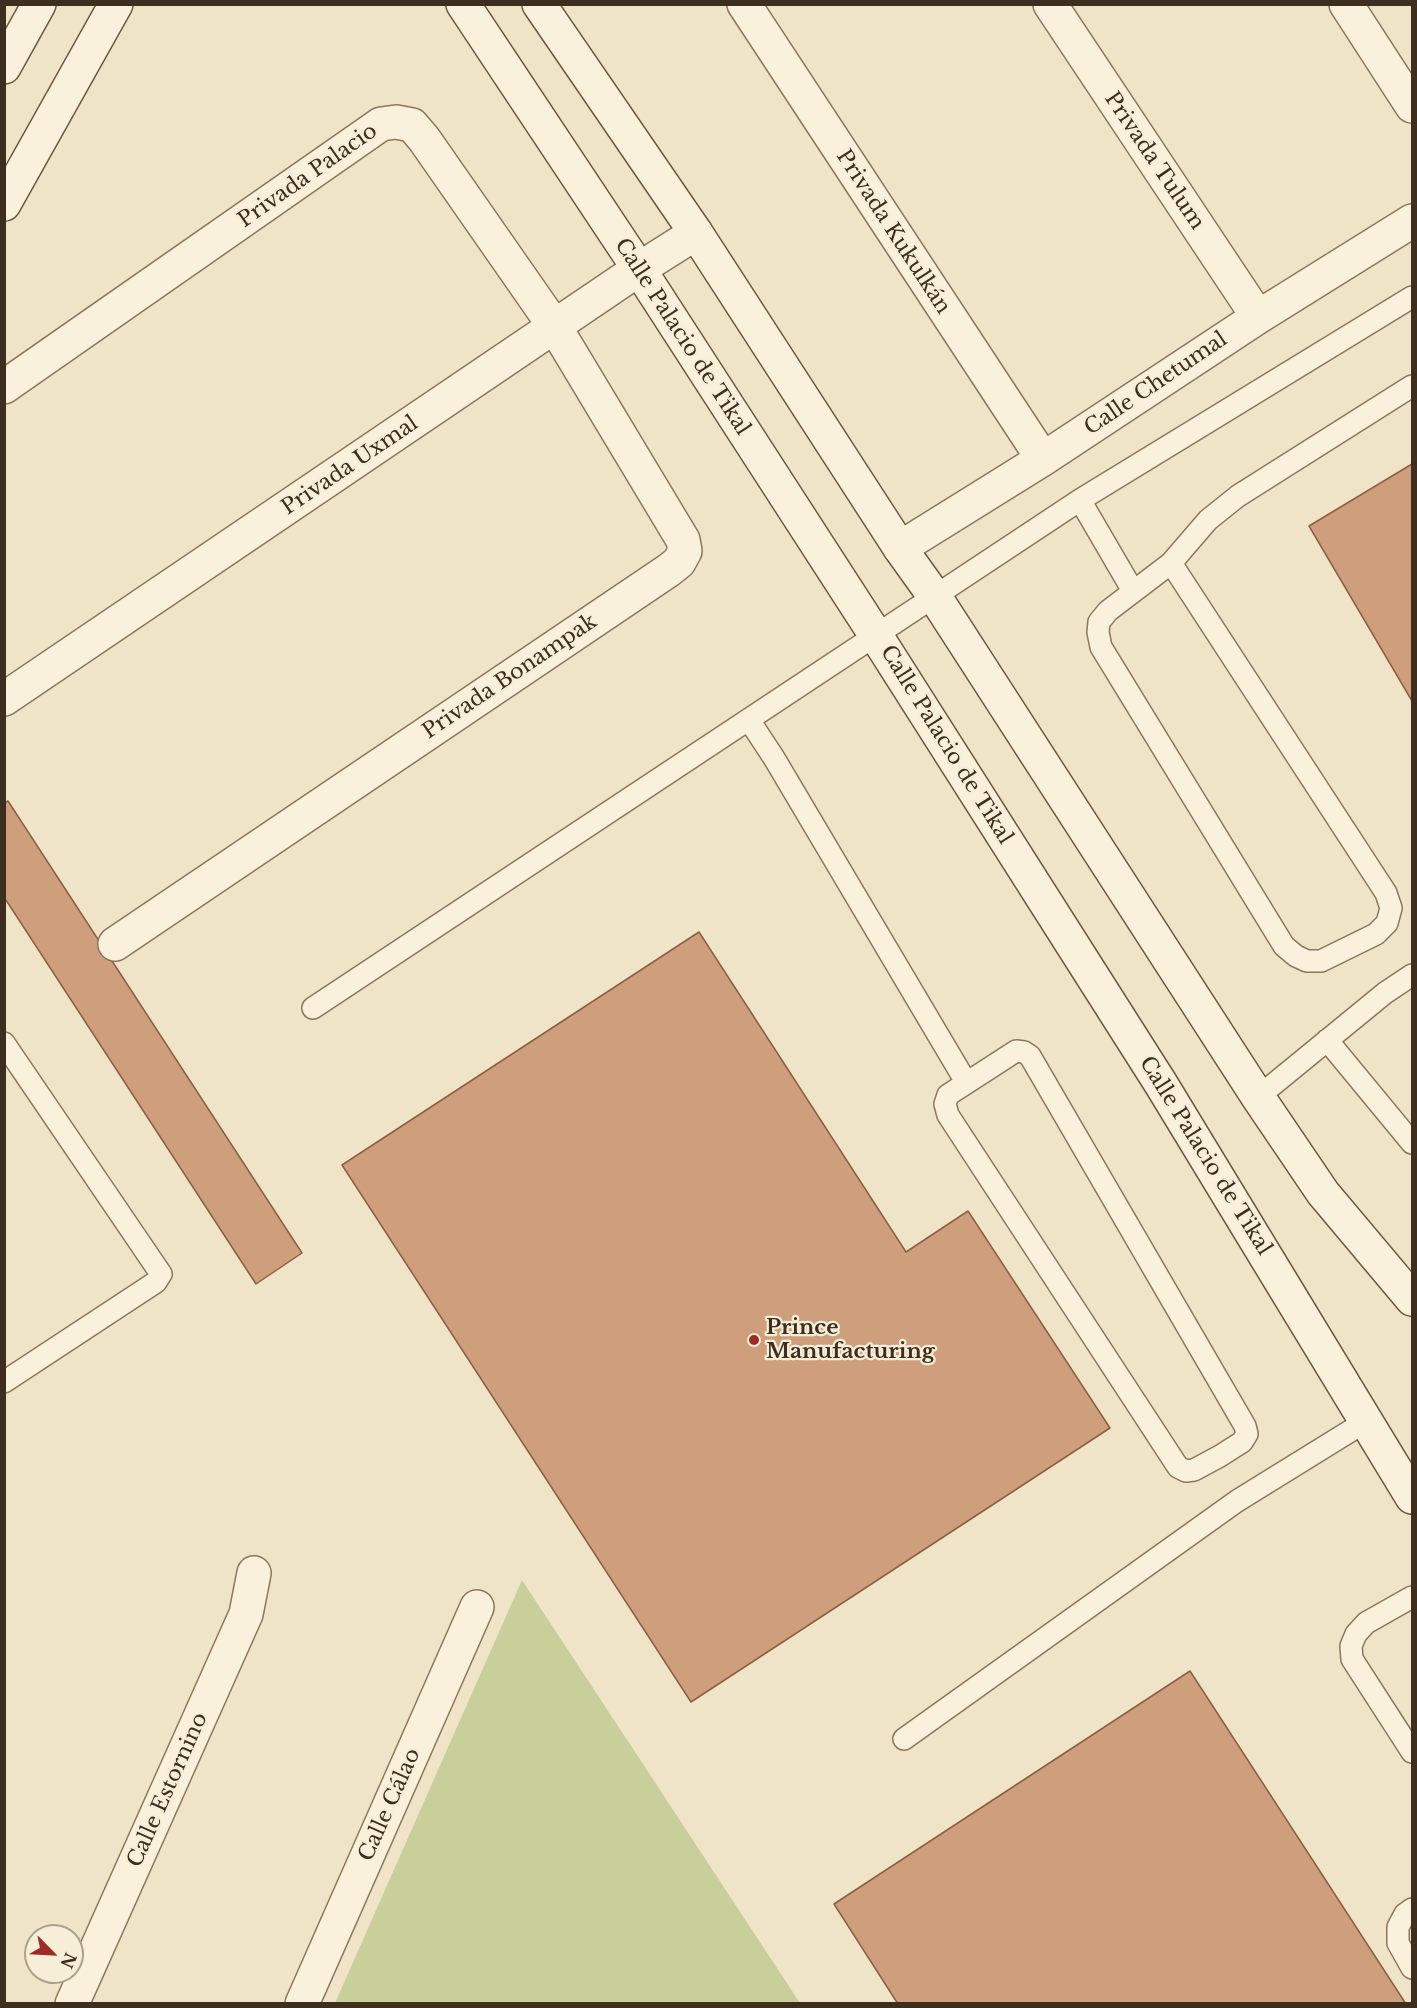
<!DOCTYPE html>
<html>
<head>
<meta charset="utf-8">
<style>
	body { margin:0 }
	#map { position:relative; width:1417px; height:2008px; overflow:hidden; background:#f0e4c8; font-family:"Libre Baskerville",serif }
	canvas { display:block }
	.frame { position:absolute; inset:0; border:6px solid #3d2e20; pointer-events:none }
	.north { position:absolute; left:24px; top:1924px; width:60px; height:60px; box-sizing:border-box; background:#f7eed8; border:2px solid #ada18e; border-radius:50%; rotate:114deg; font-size:16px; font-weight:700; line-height:24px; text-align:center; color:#3d2e20 }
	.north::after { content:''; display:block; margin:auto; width:21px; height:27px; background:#9e2a2b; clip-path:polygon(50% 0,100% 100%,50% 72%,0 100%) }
</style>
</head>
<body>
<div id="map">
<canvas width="1417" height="2008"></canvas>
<div class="frame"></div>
<div class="north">N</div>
</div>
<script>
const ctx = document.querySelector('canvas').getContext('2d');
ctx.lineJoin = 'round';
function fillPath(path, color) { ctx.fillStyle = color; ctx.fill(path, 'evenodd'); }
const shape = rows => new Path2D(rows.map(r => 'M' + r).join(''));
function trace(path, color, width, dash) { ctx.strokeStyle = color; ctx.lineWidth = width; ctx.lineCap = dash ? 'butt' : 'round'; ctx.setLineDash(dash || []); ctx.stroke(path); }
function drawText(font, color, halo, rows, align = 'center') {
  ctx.font = font + ' "Libre Baskerville",serif'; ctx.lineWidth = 4.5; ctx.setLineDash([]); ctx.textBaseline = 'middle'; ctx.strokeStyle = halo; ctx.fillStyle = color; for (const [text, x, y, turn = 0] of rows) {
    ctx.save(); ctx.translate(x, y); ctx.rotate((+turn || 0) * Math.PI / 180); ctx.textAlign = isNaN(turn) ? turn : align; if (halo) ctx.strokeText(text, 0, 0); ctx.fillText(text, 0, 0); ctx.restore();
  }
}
const green = shape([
	[522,1580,800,2003,335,2003]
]);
const building = shape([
	[1412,464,1412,701,1309,526,1412,464],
	[8,801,302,1253,256,1284,4,897,4,803,8,801],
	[699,932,906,1252,968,1211,1110,1428,691,1702,342,1165,699,932],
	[1190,1671,1406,2004,898,2004,834,1904,1190,1671]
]);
const lane = shape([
	[1080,500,1133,591],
	[1171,563,1386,893,1391,908,1387,923,1376,934,1321,961,1307,961,1296,956,1284,946,1101,647,1098,632,1099,622,1108,611,1171,563],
	[1171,563,1208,520,1238,496,1412,386],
	[749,720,774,758,966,1082],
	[313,1008,1080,500,1412,297],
	[1327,1040,1412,1143],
	[4,1043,161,1274,156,1282,4,1382],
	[1016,1051,1024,1052,1030,1056,1245,1426,1247,1434,1242,1442,1220,1456,1194,1470,1186,1471,1178,1467,948,1115,945,1104,948,1095,1016,1051],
	[1258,1097,1385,993,1412,975],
	[1412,1597,1366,1623,1356,1634,1351,1646,1352,1659,1412,1752],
	[904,1739,1237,1501,1368,1420],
	[1412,1909,1405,1914,1398,1927,1398,1943,1412,1968]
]);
const street = shape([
	[744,4,1043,459],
	[1050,4,1258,317],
	[1346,4,1412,106],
	[4,387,381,124,396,122,412,125,424,139,555,327,683,540,685,551,679,562,669,570,115,944],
	[900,548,1043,459,1258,317,1412,221],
	[4,699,639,269,696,233],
	[72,2004,246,1614,254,1573],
	[302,2004,477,1607]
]);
const secondary = shape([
	[463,4,639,269,875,634,1161,1084,1412,1497],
	[539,4,696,233,900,548,935,597,1258,1097,1323,1193,1412,1299],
	[4,67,39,4],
	[4,204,116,4]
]);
const markers = [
	[754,1340,6,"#9e2a2b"]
];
const streetNames = [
	["Privada Tulum",1154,161,56],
	["Privada Palacio",308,176,-35],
	["Privada Kukulkán",893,232,57],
	["Calle Palacio de Tikal",682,337,57],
	["Calle Chetumal",1156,384,-34],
	["Privada Uxmal",350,466,-34],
	["Privada Bonampak",510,677,-34],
	["Calle Palacio de Tikal",946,745,58],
	["Calle Palacio de Tikal",1205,1156,58],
	["Calle Estornino",168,1790,-66],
	["Calle Cálao",390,1805,-66]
];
const poiNames = [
	["Prince",766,1328],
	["Manufacturing",766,1352]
];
fillPath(green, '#c9cf9b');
fillPath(building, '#cf9f7d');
trace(building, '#8d5f41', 1.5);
trace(lane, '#8d765c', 24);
trace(street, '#8d765c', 36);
trace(secondary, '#6f573f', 36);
trace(lane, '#faf1dc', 21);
trace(street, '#faf1dc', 33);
trace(secondary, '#faf1dc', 33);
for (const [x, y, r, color] of markers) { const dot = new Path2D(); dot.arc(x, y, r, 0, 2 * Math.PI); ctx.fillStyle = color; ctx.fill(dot); trace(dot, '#f7eed8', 2); }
drawText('21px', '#3d2e20', '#f7eed8', streetNames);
drawText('bold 21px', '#3d2e20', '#f7eed8', poiNames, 'left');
</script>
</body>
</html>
